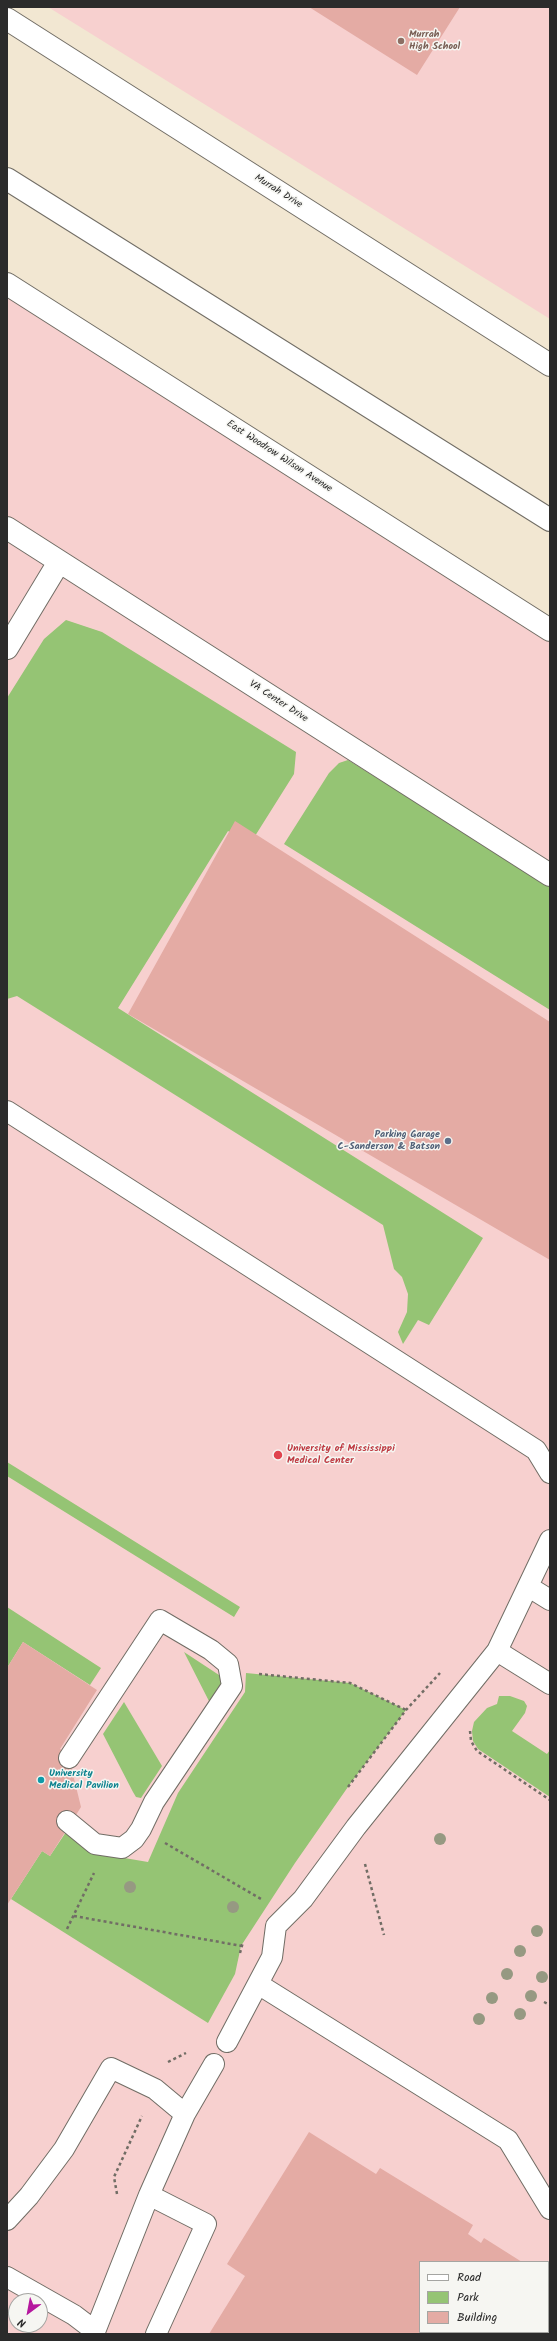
<!DOCTYPE html>
<html>
<head>
<meta charset="utf-8">
<style>
	body { margin:0 }
	#map { position:relative; width:557px; height:2341px; overflow:hidden; background:#f2e7d2; font-family:Kalam,sans-serif }
	canvas { display:block }
	.frame { position:absolute; inset:0; border:8px solid #2b2b2b; pointer-events:none }
	.legend { position:absolute; left:419px; top:2261px; width:130px; height:72px; box-sizing:border-box; background:#f6f6f2; border:1px solid #a5a5a2; margin:0; padding:5px 7px; list-style:none; font-size:12px; color:#2b2b2b }
	.legend li { display:flex; align-items:center; gap:8px; height:20px }
	.legend b { width:20px; border:1px solid #a5a5a2 }
	.north { position:absolute; left:8px; top:2293px; width:40px; height:40px; box-sizing:border-box; background:#f6f6f2; border:1px solid #a5a5a2; border-radius:50%; rotate:212deg; font-size:11px; font-weight:700; line-height:16px; text-align:center; color:#2b2b2b }
	.north::after { content:''; display:block; margin:auto; width:14px; height:18px; background:#b5179e; clip-path:polygon(50% 0,100% 100%,50% 72%,0 100%) }
</style>
</head>
<body>
<div id="map">
<canvas width="557" height="2341"></canvas>
<div class="frame"></div>
<ul class="legend">
<li><b style="height:5px;background:#fff"></b>Road</li>
<li><b style="height:11px;background:#95c474"></b>Park</li>
<li><b style="height:11px;background:#e4aba4"></b>Building</li>
</ul>
<div class="north">N</div>
</div>
<script>
const ctx = document.querySelector('canvas').getContext('2d');
ctx.lineJoin = 'round';
function fillPath(path, color) { ctx.fillStyle = color; ctx.fill(path, 'evenodd'); }
const shape = rows => new Path2D(rows.map(r => 'M' + r).join(''));
function trace(path, color, width, dash) { ctx.strokeStyle = color; ctx.lineWidth = width; ctx.lineCap = dash ? 'butt' : 'round'; ctx.setLineDash(dash || []); ctx.stroke(path); }
function drawText(font, color, halo, rows, align = 'center') {
  ctx.font = font + ' Kalam,sans-serif'; ctx.lineWidth = 3; ctx.setLineDash([]); ctx.textBaseline = 'middle'; ctx.strokeStyle = halo; ctx.fillStyle = color; for (const [text, x, y, turn = 0] of rows) {
    ctx.save(); ctx.translate(x, y); ctx.rotate((+turn || 0) * Math.PI / 180); ctx.textAlign = isNaN(turn) ? turn : align; if (halo) ctx.strokeText(text, 0, 0); ctx.fillText(text, 0, 0); ctx.restore();
  }
}
const built = shape([
	[48,7,550,7,550,319,510,294],
	[7,284,550,628,550,2334,7,2334],
	[420,2262,548,2262,548,2332,420,2332],
	[16,2301,40,2301,40,2325,16,2325]
]);
const green = shape([
	[66,620,102,632,296,752,294,774,250,844,228,831,118,1008,483,1238,429,1325,418,1320,403,1344,398,1332,407,1312,408,1294,402,1277,394,1269,383,1225,17,996,7,999,7,698,44,639],
	[348,760,550,886,550,1010,284,844,329,773,339,763],
	[7,1462,240,1607,234,1617,7,1476],
	[7,1607,101,1668,90,1685,23,1642,7,1668],
	[184,1652,219,1675,222,1683,213,1709],
	[246,1673,350,1683,406,1710,350,1784,295,1863,241,1946,235,1974,208,2023,11,1899,42,1851,50,1856,66,1832,89,1852,148,1862,178,1793,245,1692],
	[499,1696,510,1696,524,1701,527,1706,525,1713,512,1731,547,1754,550,1750,550,1797,478,1749,473,1741,472,1731,474,1722,487,1708,497,1704],
	[124,1702,162,1766,141,1798,136,1797,133,1792,103,1734]
]);
const building = shape([
	[309,7,460,7,417,75],
	[235,821,550,1022,550,1260,128,1014],
	[23,1642,97,1690,60,1749,68,1754,81,1807,50,1856,42,1851,7,1905,7,1668],
	[309,2132,376,2174,380,2168,473,2225,468,2234,481,2243,484,2238,522,2262,420,2262,420,2332,548,2332,548,2289,550,2290,550,2334,209,2334,245,2276,227,2264]
]);
const path = shape([
	[259,1674,350,1683,406,1710],
	[470,1731,471,1741,477,1751,550,1800],
	[348,1787,406,1710,440,1673],
	[165,1843,261,1899],
	[365,1864,384,1935],
	[74,1916,242,1946],
	[67,1929,94,1873],
	[240,1953,243,1942],
	[544,2002,550,2005],
	[168,2062,186,2053],
	[117,2194,114,2177,142,2116]
]);
const service = shape([
	[7,1111,536,1450,550,1473],
	[529,1587,550,1600],
	[497,1651,550,1684],
	[67,1821,95,1844,122,1848,134,1839,141,1829,154,1802,232,1686,228,1664,211,1650,160,1620,69,1758],
	[258,1984,508,2140,550,2209],
	[227,2042,272,1957,276,1926,303,1899,356,1827,497,1651,550,1540],
	[149,2195,206,2224,156,2334],
	[7,2220,29,2196,64,2149,111,2068,155,2089,185,2114],
	[7,2277,74,2315,95,2331],
	[94,2334,149,2195,185,2114,214,2064]
]);
const minor = shape([
	[7,19,550,365],
	[7,528,550,875],
	[7,648,59,562]
]);
const primary = shape([
	[7,179,550,520],
	[7,284,550,630]
]);
const trees = [
	[440,1839],
	[130,1887],
	[233,1907],
	[537,1931],
	[520,1951],
	[507,1974],
	[542,1977],
	[531,1996],
	[492,1998],
	[520,2014],
	[479,2019]
];
const markers = [
	[401,41,4,"#8d6e63"],
	[448,1141,4,"#5c6f8a"],
	[278,1455,5,"#e0444e"],
	[41,1780,4,"#0f9aa8"]
];
const educationNames = [
	["Murrah",409,35],
	["High School",409,47]
];
const streetNames = [
	["Murrah Drive",278,192,32],
	["East Woodrow Wilson Avenue",279,457,33],
	["VA Center Drive",278,702,33]
];
const serviceNames = [
	["Parking Garage",440,1135],
	["C-Sanderson & Batson",440,1147]
];
const healthNames = [
	["University of Mississippi",287,1449],
	["Medical Center",287,1461]
];
const cultureNames = [
	["University",49,1774],
	["Medical Pavilion",49,1786]
];
fillPath(built, '#f7d0cf');
fillPath(green, '#95c474');
fillPath(building, '#e4aba4');
trace(service, '#716d65', 22);
trace(minor, '#716d65', 24);
trace(primary, '#716d65', 24);
trace(path, '#716d65', 2.5, [3, 3]);
trace(service, '#fff', 20);
trace(minor, '#fff', 22);
trace(primary, '#fff', 22);
ctx.fillStyle = '#969982';
for (const [x, y] of trees) { ctx.beginPath(); ctx.arc(x, y, 6, 0, 2 * Math.PI); ctx.fill(); }
for (const [x, y, r, color] of markers) { const dot = new Path2D(); dot.arc(x, y, r, 0, 2 * Math.PI); ctx.fillStyle = color; ctx.fill(dot); trace(dot, '#f6f6f2', 1.5); }
drawText('bold 10px', '#785e54', '#f6f6f2', educationNames, 'left');
drawText('10px', '#2b2b2b', '#f6f6f2', streetNames);
drawText('bold 10px', '#4e5e75', '#f6f6f2', serviceNames, 'right');
drawText('bold 10px', '#be3a42', '#f6f6f2', healthNames, 'left');
drawText('bold 10px', '#0d838f', '#f6f6f2', cultureNames, 'left');
</script>
</body>
</html>
